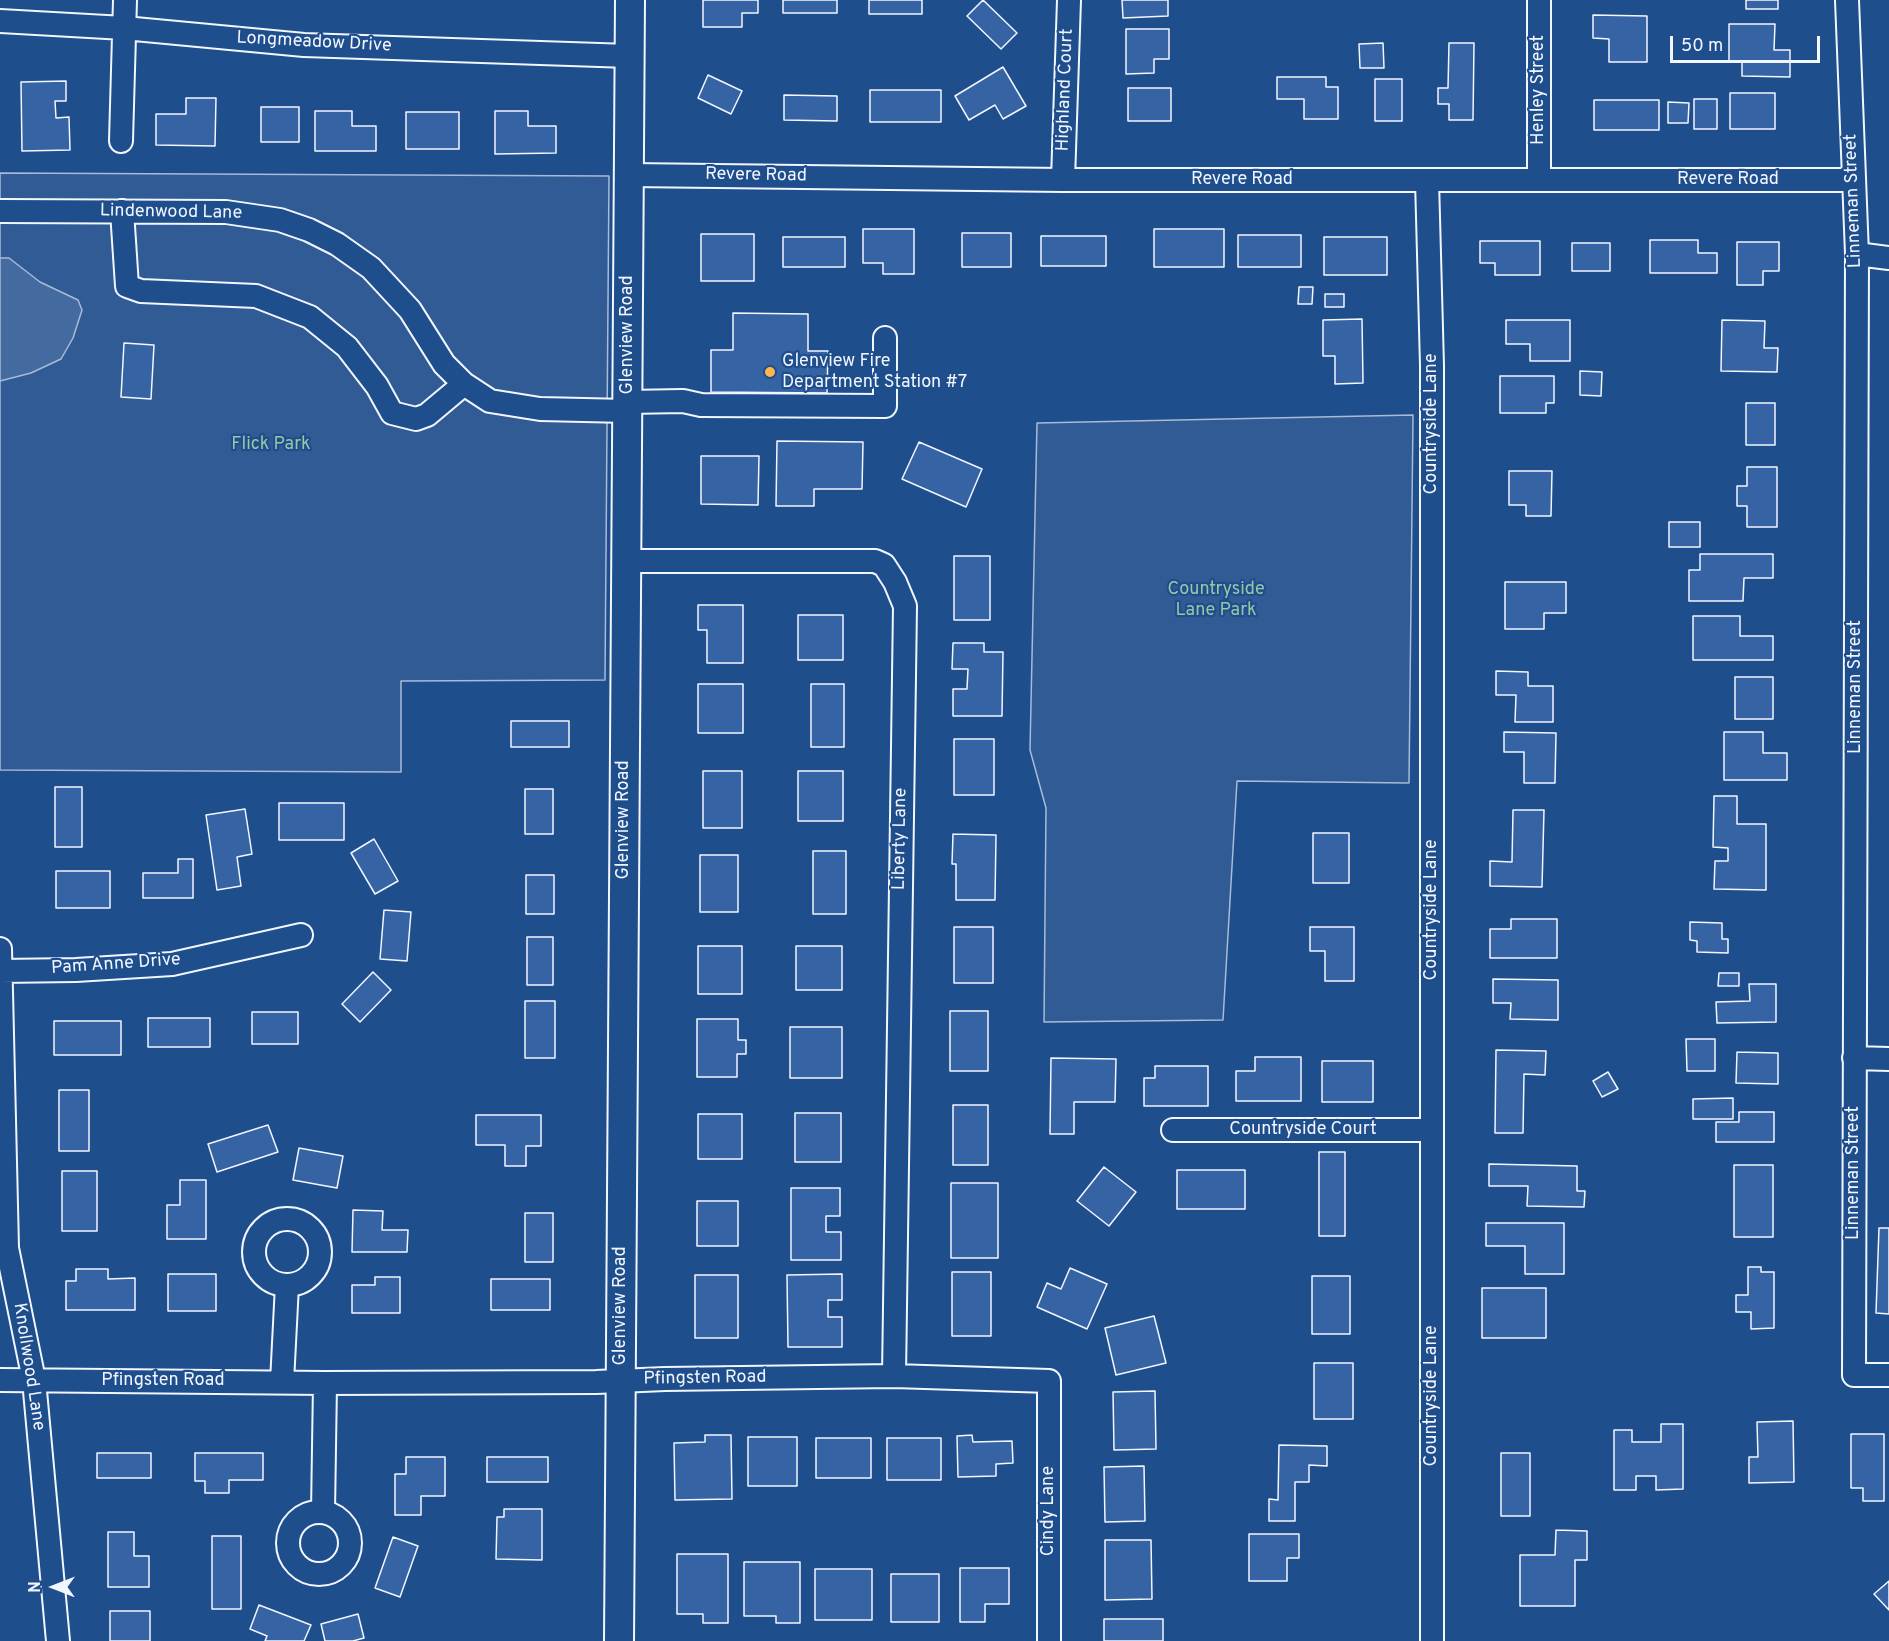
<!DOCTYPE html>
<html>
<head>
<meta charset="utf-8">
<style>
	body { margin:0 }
	#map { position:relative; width:1889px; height:1641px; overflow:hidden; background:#1f4e8c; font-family:Overpass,sans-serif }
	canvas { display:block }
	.north { position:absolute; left:24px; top:1557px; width:60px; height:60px; -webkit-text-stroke:4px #1f4e8c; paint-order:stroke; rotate:270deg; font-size:16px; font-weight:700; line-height:24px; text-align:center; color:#f2f6ff }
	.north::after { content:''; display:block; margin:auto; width:21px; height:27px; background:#f2f6ff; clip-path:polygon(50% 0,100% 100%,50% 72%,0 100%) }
	.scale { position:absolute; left:1670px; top:36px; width:150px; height:27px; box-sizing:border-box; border:3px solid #f2f6ff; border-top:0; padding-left:8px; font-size:18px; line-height:21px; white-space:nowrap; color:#f2f6ff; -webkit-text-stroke:4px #1f4e8c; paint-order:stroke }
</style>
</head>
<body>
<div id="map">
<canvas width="1889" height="1641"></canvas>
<div class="north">N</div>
<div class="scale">50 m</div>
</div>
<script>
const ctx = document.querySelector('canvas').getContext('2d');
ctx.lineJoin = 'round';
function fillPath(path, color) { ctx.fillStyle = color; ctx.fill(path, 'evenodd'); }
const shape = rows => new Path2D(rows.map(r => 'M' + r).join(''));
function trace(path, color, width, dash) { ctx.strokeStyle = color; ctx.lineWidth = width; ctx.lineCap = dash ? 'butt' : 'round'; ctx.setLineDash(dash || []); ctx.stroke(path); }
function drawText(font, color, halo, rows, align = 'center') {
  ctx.font = font + ' Overpass,sans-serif'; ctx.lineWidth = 4.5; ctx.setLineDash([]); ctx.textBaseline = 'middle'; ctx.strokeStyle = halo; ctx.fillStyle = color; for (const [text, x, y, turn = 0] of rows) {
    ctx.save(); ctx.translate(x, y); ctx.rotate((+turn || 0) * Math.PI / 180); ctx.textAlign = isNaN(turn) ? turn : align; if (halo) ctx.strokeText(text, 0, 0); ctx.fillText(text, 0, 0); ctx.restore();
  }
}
const green = shape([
	[0,173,609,176,605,680,401,681,401,772,0,770,0,173],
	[1413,415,1409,783,1237,781,1223,1020,1044,1022,1046,808,1030,750,1037,423,1413,415]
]);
const water = shape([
	[0,258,9,258,40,282,78,300,82,310,73,338,61,359,31,373,0,381,0,258]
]);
const building = shape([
	[703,0,758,0,758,13,742,13,742,27,703,27,703,0],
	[783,0,837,0,837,13,783,13,783,0],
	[869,0,922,0,922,14,869,14,869,0],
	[983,0,1017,33,1001,49,967,16,983,0],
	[1122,0,1168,0,1168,16,1123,18,1122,0],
	[1746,0,1778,0,1778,9,1746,9,1746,0],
	[1593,15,1647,16,1647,62,1609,62,1609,39,1593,38,1593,15],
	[1729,24,1775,24,1774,50,1790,50,1790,77,1742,76,1742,62,1729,62,1729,24],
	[1126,29,1169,29,1169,59,1154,59,1154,73,1126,74,1126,29],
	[1383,43,1384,68,1360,68,1359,44,1383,43],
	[1449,43,1474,43,1473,120,1449,120,1449,104,1438,104,1438,88,1448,88,1449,43],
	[1003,67,1026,106,1003,119,995,105,969,120,955,96,1003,67],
	[708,75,742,91,731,114,698,98,708,75],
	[1277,77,1326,77,1326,87,1338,87,1338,119,1304,119,1304,99,1277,99,1277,77],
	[1375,79,1402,79,1402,121,1375,121,1375,79],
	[66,81,66,101,55,101,56,118,69,117,70,150,22,151,21,82,66,81],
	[1128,88,1171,88,1171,121,1128,121,1128,88],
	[870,90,941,90,941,122,870,122,870,90],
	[1730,93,1775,93,1775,129,1730,129,1730,93],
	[784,95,837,96,837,121,784,120,784,95],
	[186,98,216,98,215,146,156,145,156,114,186,114,186,98],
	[1694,99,1717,99,1717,129,1694,129,1694,99],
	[1594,100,1659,100,1659,130,1594,130,1594,100],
	[1668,102,1689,103,1688,123,1668,123,1668,102],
	[261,107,299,107,299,142,261,142,261,107],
	[315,111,352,111,352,126,376,126,376,151,315,151,315,111],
	[495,111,528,111,528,126,556,126,556,153,495,154,495,111],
	[406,112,459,112,459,149,406,149,406,112],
	[863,229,914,229,914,274,883,274,883,263,863,263,863,229],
	[1154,229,1224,229,1224,267,1154,267,1154,229],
	[962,233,1011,233,1011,267,962,267,962,233],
	[701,234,754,234,754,281,701,281,701,234],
	[1238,235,1301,235,1301,267,1238,267,1238,235],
	[1041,236,1106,236,1106,266,1041,266,1041,236],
	[783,237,845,237,845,267,783,267,783,237],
	[1324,237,1387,237,1387,275,1324,275,1324,237],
	[1650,240,1698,240,1698,253,1717,253,1717,273,1650,273,1650,240],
	[1480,241,1540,241,1540,275,1495,275,1495,263,1480,263,1480,241],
	[1737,242,1779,242,1779,271,1763,271,1763,285,1737,285,1737,242],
	[1572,243,1610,243,1610,271,1572,271,1572,243],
	[1299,287,1313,287,1312,304,1298,304,1299,287],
	[1325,294,1344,294,1344,307,1325,307,1325,294],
	[733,313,808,314,808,351,828,351,827,393,711,392,711,350,733,350,733,313],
	[1362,319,1363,383,1335,384,1335,356,1323,356,1323,320,1362,319],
	[1506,320,1570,320,1570,361,1530,361,1530,344,1506,344,1506,320],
	[1722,320,1765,321,1764,348,1778,348,1777,372,1721,371,1722,320],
	[124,343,154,345,151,399,121,397,124,343],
	[1580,371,1602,372,1601,396,1580,395,1580,371],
	[1500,376,1554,376,1554,403,1546,403,1546,413,1500,413,1500,376],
	[1746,403,1775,403,1775,445,1746,445,1746,403],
	[777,441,863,442,862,489,814,489,814,506,776,506,777,441],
	[919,442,982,469,966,507,902,479,919,442],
	[701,456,759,456,758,505,701,504,701,456],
	[1747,467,1777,467,1777,527,1747,527,1747,506,1737,506,1737,486,1747,486,1747,467],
	[1509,471,1552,471,1551,516,1526,516,1526,505,1509,505,1509,471],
	[1669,522,1700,522,1700,547,1669,547,1669,522],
	[1700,554,1773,554,1773,578,1744,578,1743,601,1689,601,1689,570,1700,570,1700,554],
	[954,556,990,556,990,620,954,620,954,556],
	[1505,582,1566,582,1566,613,1544,613,1544,629,1505,629,1505,582],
	[698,605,743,605,743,663,707,663,707,630,698,630,698,605],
	[798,615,843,615,843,660,798,660,798,615],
	[1693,616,1740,616,1740,636,1773,636,1773,660,1693,660,1693,616],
	[953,643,984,643,984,652,1003,652,1002,716,953,716,953,689,967,689,968,669,952,669,953,643],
	[1496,671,1528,672,1528,686,1553,686,1553,722,1515,722,1516,695,1496,695,1496,671],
	[1735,677,1773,677,1773,719,1735,719,1735,677],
	[698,684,743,684,743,733,698,733,698,684],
	[811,684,844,684,844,747,811,747,811,684],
	[511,721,569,721,569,747,511,747,511,721],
	[1504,732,1556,733,1555,783,1524,783,1524,752,1504,752,1504,732],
	[1724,732,1763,732,1763,753,1787,753,1787,780,1724,780,1724,732],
	[954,739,994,739,994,795,954,795,954,739],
	[703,771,742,771,742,828,703,828,703,771],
	[798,771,843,771,843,821,798,821,798,771],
	[55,787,82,787,82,847,55,847,55,787],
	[525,789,553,789,553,834,525,834,525,789],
	[1714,796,1737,796,1737,824,1766,824,1766,890,1714,889,1715,861,1728,861,1728,848,1713,847,1714,796],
	[279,803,344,803,344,840,279,840,279,803],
	[245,809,252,854,237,857,241,886,217,890,206,815,245,809],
	[1513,810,1544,810,1542,887,1490,886,1490,861,1512,862,1513,810],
	[1313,833,1349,833,1349,883,1313,883,1313,833],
	[953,834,996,835,995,900,956,900,956,864,952,864,953,834],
	[374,839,398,881,375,894,351,853,374,839],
	[813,851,846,851,846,914,813,914,813,851],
	[700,855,738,855,738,912,700,912,700,855],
	[178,859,193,859,193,898,143,898,143,873,178,873,178,859],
	[56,871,110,871,110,908,56,908,56,871],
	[526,875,554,875,554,914,526,914,526,875],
	[384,910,411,912,407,961,380,959,384,910],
	[1511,919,1557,919,1557,958,1490,958,1490,929,1511,929,1511,919],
	[1690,922,1722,923,1722,939,1728,939,1728,953,1697,952,1697,941,1690,940,1690,922],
	[954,927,993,927,993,983,954,983,954,927],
	[1310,927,1354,927,1354,981,1325,981,1325,951,1310,951,1310,927],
	[527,937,553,937,553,985,527,985,527,937],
	[698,946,742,946,742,994,698,994,698,946],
	[796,946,842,946,842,990,796,990,796,946],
	[373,972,391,990,360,1022,342,1004,373,972],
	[1719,973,1739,973,1739,986,1718,986,1719,973],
	[1493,979,1558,980,1558,1020,1510,1019,1511,1003,1493,1003,1493,979],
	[1749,984,1776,984,1776,1022,1717,1023,1716,1002,1750,1001,1749,984],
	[525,1001,555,1001,555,1058,525,1058,525,1001],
	[950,1011,988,1011,988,1071,950,1071,950,1011],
	[252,1012,298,1012,298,1044,252,1044,252,1012],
	[148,1018,210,1018,210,1047,148,1047,148,1018],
	[697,1019,738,1019,738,1040,746,1040,746,1054,737,1054,737,1077,697,1077,697,1019],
	[54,1021,121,1021,121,1055,54,1055,54,1021],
	[790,1027,842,1027,842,1078,790,1078,790,1027],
	[1686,1039,1715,1039,1715,1071,1687,1071,1686,1039],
	[1496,1050,1546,1051,1545,1075,1524,1074,1523,1133,1495,1133,1496,1050],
	[1737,1052,1778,1053,1778,1084,1736,1083,1737,1052],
	[1255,1057,1301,1057,1301,1101,1236,1101,1236,1071,1255,1071,1255,1057],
	[1051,1058,1116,1059,1115,1102,1074,1102,1074,1134,1050,1134,1051,1058],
	[1322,1061,1373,1061,1373,1102,1322,1102,1322,1061],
	[1155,1066,1208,1066,1208,1106,1144,1106,1144,1078,1155,1078,1155,1066],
	[1608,1072,1618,1089,1602,1097,1593,1081,1608,1072],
	[59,1090,89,1090,89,1151,59,1151,59,1090],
	[1733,1098,1733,1119,1693,1119,1693,1099,1733,1098],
	[953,1105,988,1105,988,1165,953,1165,953,1105],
	[1739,1112,1774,1112,1774,1142,1716,1142,1716,1122,1739,1122,1739,1112],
	[795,1113,841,1113,841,1162,795,1162,795,1113],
	[698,1114,742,1114,742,1159,698,1159,698,1114],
	[476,1115,541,1115,541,1146,526,1146,526,1166,505,1166,505,1145,476,1145,476,1115],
	[268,1125,278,1152,217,1172,208,1144,268,1125],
	[299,1148,343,1156,337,1188,293,1180,299,1148],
	[1319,1152,1345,1152,1345,1236,1319,1236,1319,1152],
	[1489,1164,1577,1166,1577,1191,1585,1191,1584,1207,1527,1206,1528,1186,1489,1186,1489,1164],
	[1734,1165,1773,1165,1773,1237,1734,1237,1734,1165],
	[1104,1167,1136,1192,1109,1226,1077,1201,1104,1167],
	[1177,1170,1245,1170,1245,1209,1177,1209,1177,1170],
	[62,1171,97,1171,97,1231,62,1231,62,1171],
	[180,1180,206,1180,206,1239,167,1239,167,1205,180,1205,180,1180],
	[951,1183,998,1183,998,1258,951,1258,951,1183],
	[791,1188,840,1188,840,1216,826,1216,826,1232,841,1232,841,1260,791,1260,791,1188],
	[697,1201,738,1201,738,1246,697,1246,697,1201],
	[353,1210,383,1211,382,1230,408,1230,407,1252,352,1252,353,1210],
	[525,1213,553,1213,553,1262,525,1262,525,1213],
	[1486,1223,1564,1223,1564,1274,1525,1274,1525,1246,1486,1246,1486,1223],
	[1879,1228,1889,1228,1889,1314,1876,1313,1879,1228],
	[1748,1267,1761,1267,1761,1272,1774,1272,1774,1328,1751,1329,1751,1312,1736,1312,1736,1295,1748,1295,1748,1267],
	[1070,1268,1107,1284,1087,1329,1037,1307,1047,1283,1061,1289,1070,1268],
	[76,1269,108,1269,108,1279,135,1278,135,1310,66,1310,66,1281,76,1281,76,1269],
	[952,1272,991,1272,991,1336,952,1336,952,1272],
	[168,1274,216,1274,216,1311,168,1311,168,1274],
	[842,1274,842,1300,828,1300,828,1317,842,1317,842,1347,788,1347,787,1275,842,1274],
	[695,1275,738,1275,738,1338,695,1338,695,1275],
	[1312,1276,1350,1276,1350,1334,1312,1334,1312,1276],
	[375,1277,400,1277,400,1313,352,1313,352,1285,375,1285,375,1277],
	[491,1279,550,1279,550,1310,491,1310,491,1279],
	[1482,1288,1546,1288,1546,1338,1482,1338,1482,1288],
	[1154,1316,1166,1363,1116,1375,1105,1328,1154,1316],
	[1314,1363,1353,1363,1353,1419,1314,1419,1314,1363],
	[1155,1391,1156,1449,1114,1450,1113,1392,1155,1391],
	[1793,1421,1794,1482,1749,1483,1749,1457,1758,1457,1757,1422,1793,1421],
	[1661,1424,1683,1424,1683,1489,1656,1490,1656,1476,1636,1476,1636,1490,1614,1490,1614,1430,1632,1430,1632,1442,1661,1442,1661,1424],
	[1851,1434,1884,1434,1884,1501,1863,1501,1863,1488,1851,1488,1851,1434],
	[705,1435,731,1435,732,1499,675,1500,674,1443,705,1442,705,1435],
	[972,1435,973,1442,1012,1441,1013,1463,996,1464,996,1476,958,1477,957,1436,972,1435],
	[748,1437,797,1437,797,1486,748,1486,748,1437],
	[816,1438,871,1438,871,1478,816,1478,816,1438],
	[887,1438,941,1438,941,1480,887,1480,887,1438],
	[1279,1445,1327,1446,1327,1466,1309,1465,1309,1482,1295,1482,1295,1521,1269,1521,1269,1499,1278,1500,1279,1445],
	[97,1453,151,1453,151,1478,97,1478,97,1453],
	[195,1453,263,1453,263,1480,229,1480,229,1493,205,1493,205,1481,195,1481,195,1453],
	[1501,1453,1530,1453,1530,1516,1501,1516,1501,1453],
	[406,1457,445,1457,445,1496,421,1496,421,1515,395,1515,395,1474,406,1474,406,1457],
	[487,1457,548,1457,548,1482,487,1482,487,1457],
	[1144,1466,1145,1521,1105,1522,1104,1467,1144,1466],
	[504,1509,542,1509,542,1560,496,1559,497,1517,504,1517,504,1509],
	[1556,1530,1587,1531,1587,1560,1575,1560,1575,1606,1520,1606,1520,1555,1555,1555,1556,1530],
	[108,1532,134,1532,134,1556,149,1556,149,1587,108,1587,108,1532],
	[1249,1534,1299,1534,1299,1558,1287,1558,1287,1581,1249,1581,1249,1534],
	[212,1536,241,1536,241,1609,212,1609,212,1536],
	[393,1537,418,1546,400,1597,375,1588,393,1537],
	[1105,1540,1151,1540,1152,1599,1105,1600,1105,1540],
	[677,1554,728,1554,728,1623,703,1623,703,1614,677,1614,677,1554],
	[744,1562,800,1562,800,1623,776,1623,776,1616,744,1616,744,1562],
	[960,1568,1009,1568,1009,1604,985,1604,985,1622,960,1622,960,1568],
	[815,1569,872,1569,872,1620,815,1620,815,1569],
	[891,1574,939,1574,939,1622,891,1622,891,1574],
	[1889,1581,1889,1610,1874,1594,1889,1581],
	[259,1605,311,1625,304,1641,265,1641,267,1636,250,1629,259,1605],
	[110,1611,150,1611,150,1641,110,1641,110,1611],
	[358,1614,364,1638,353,1641,325,1641,321,1624,358,1614],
	[1104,1619,1163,1619,1163,1641,1104,1641,1104,1619]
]);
const minor = shape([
	[1539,0,1539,180],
	[1847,0,1857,254,1854,1375,1889,1375],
	[0,21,124,28,304,45,629,56],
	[121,141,125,0],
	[629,175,1063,180,1854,180],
	[1063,180,1069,0],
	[1427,180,1432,366,1432,1641],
	[0,211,226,212,280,220,309,230,337,244,371,268,410,310,444,364,464,384,490,401,540,409,627,411],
	[122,211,127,286,141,291,256,296,310,317,347,347,377,386,392,413,416,419,427,415,464,384],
	[1857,254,1889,258],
	[627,402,683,401,701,405,885,406,885,338],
	[626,561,875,561,884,565,895,582,905,606,894,1376],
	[0,949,7,1248,34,1380,58,1641],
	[0,971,76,970,172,964,301,935],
	[1854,1058,1889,1059],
	[1173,1130,1432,1130],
	'254 1252a33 33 0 1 1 66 0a33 33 0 1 1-66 0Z',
	[0,1380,325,1383,596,1382,665,1379,894,1376,1049,1381,1049,1641],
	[282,1382,287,1285],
	'288 1543a31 31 0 1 1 62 0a31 31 0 1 1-62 0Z',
	[323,1512,325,1383]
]);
const major = shape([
	[619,1641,630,0]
]);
const markers = [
	[770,372,6,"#ffb74d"]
];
const streetNames = [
	["Longmeadow Drive",314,43,3],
	["Highland Court",1066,90,-88],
	["Henley Street",1539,90,-90],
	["Revere Road",756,176,1],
	["Revere Road",1242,180],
	["Revere Road",1728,180],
	["Linneman Street",1854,201,-92],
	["Lindenwood Lane",171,213,1],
	["Glenview Road",628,335,-90],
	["Countryside Lane",1432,424,-90],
	["Linneman Street",1856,687,-90],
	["Glenview Road",624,820,-90],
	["Liberty Lane",901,839,-89],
	["Countryside Lane",1432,910,-90],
	["Pam Anne Drive",116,965,-4],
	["Countryside Court",1303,1130],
	["Linneman Street",1854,1173,-90],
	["Glenview Road",621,1306,-90],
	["Knollwood Lane",28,1367,81],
	["Pfingsten Road",705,1379,-1],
	["Pfingsten Road",163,1381],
	["Countryside Lane",1432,1396,-90],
	["Cindy Lane",1049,1511,-90]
];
const poiNames = [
	["Glenview Fire",782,362],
	["Department Station #7",782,383]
];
const parkNames = [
	["Flick Park",271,445],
	["Countryside",1216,590],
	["Lane Park",1216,611]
];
fillPath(green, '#305b95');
trace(green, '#a8bbd7', 1.5);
fillPath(water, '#446ba0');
trace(water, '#a8bbd7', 1.5);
fillPath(building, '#3563a3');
trace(building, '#f2f6ff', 1.5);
trace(minor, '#f2f6ff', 26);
trace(major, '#f2f6ff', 32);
trace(minor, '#1f4e8c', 22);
trace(major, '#1f4e8c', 28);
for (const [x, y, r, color] of markers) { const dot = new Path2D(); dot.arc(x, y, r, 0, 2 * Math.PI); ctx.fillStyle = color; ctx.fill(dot); trace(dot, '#1f4e8c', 2); }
drawText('18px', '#f2f6ff', '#1f4e8c', streetNames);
drawText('18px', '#f2f6ff', '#1f4e8c', poiNames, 'left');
drawText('18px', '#97c8a6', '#1f4e8c', parkNames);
</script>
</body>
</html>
